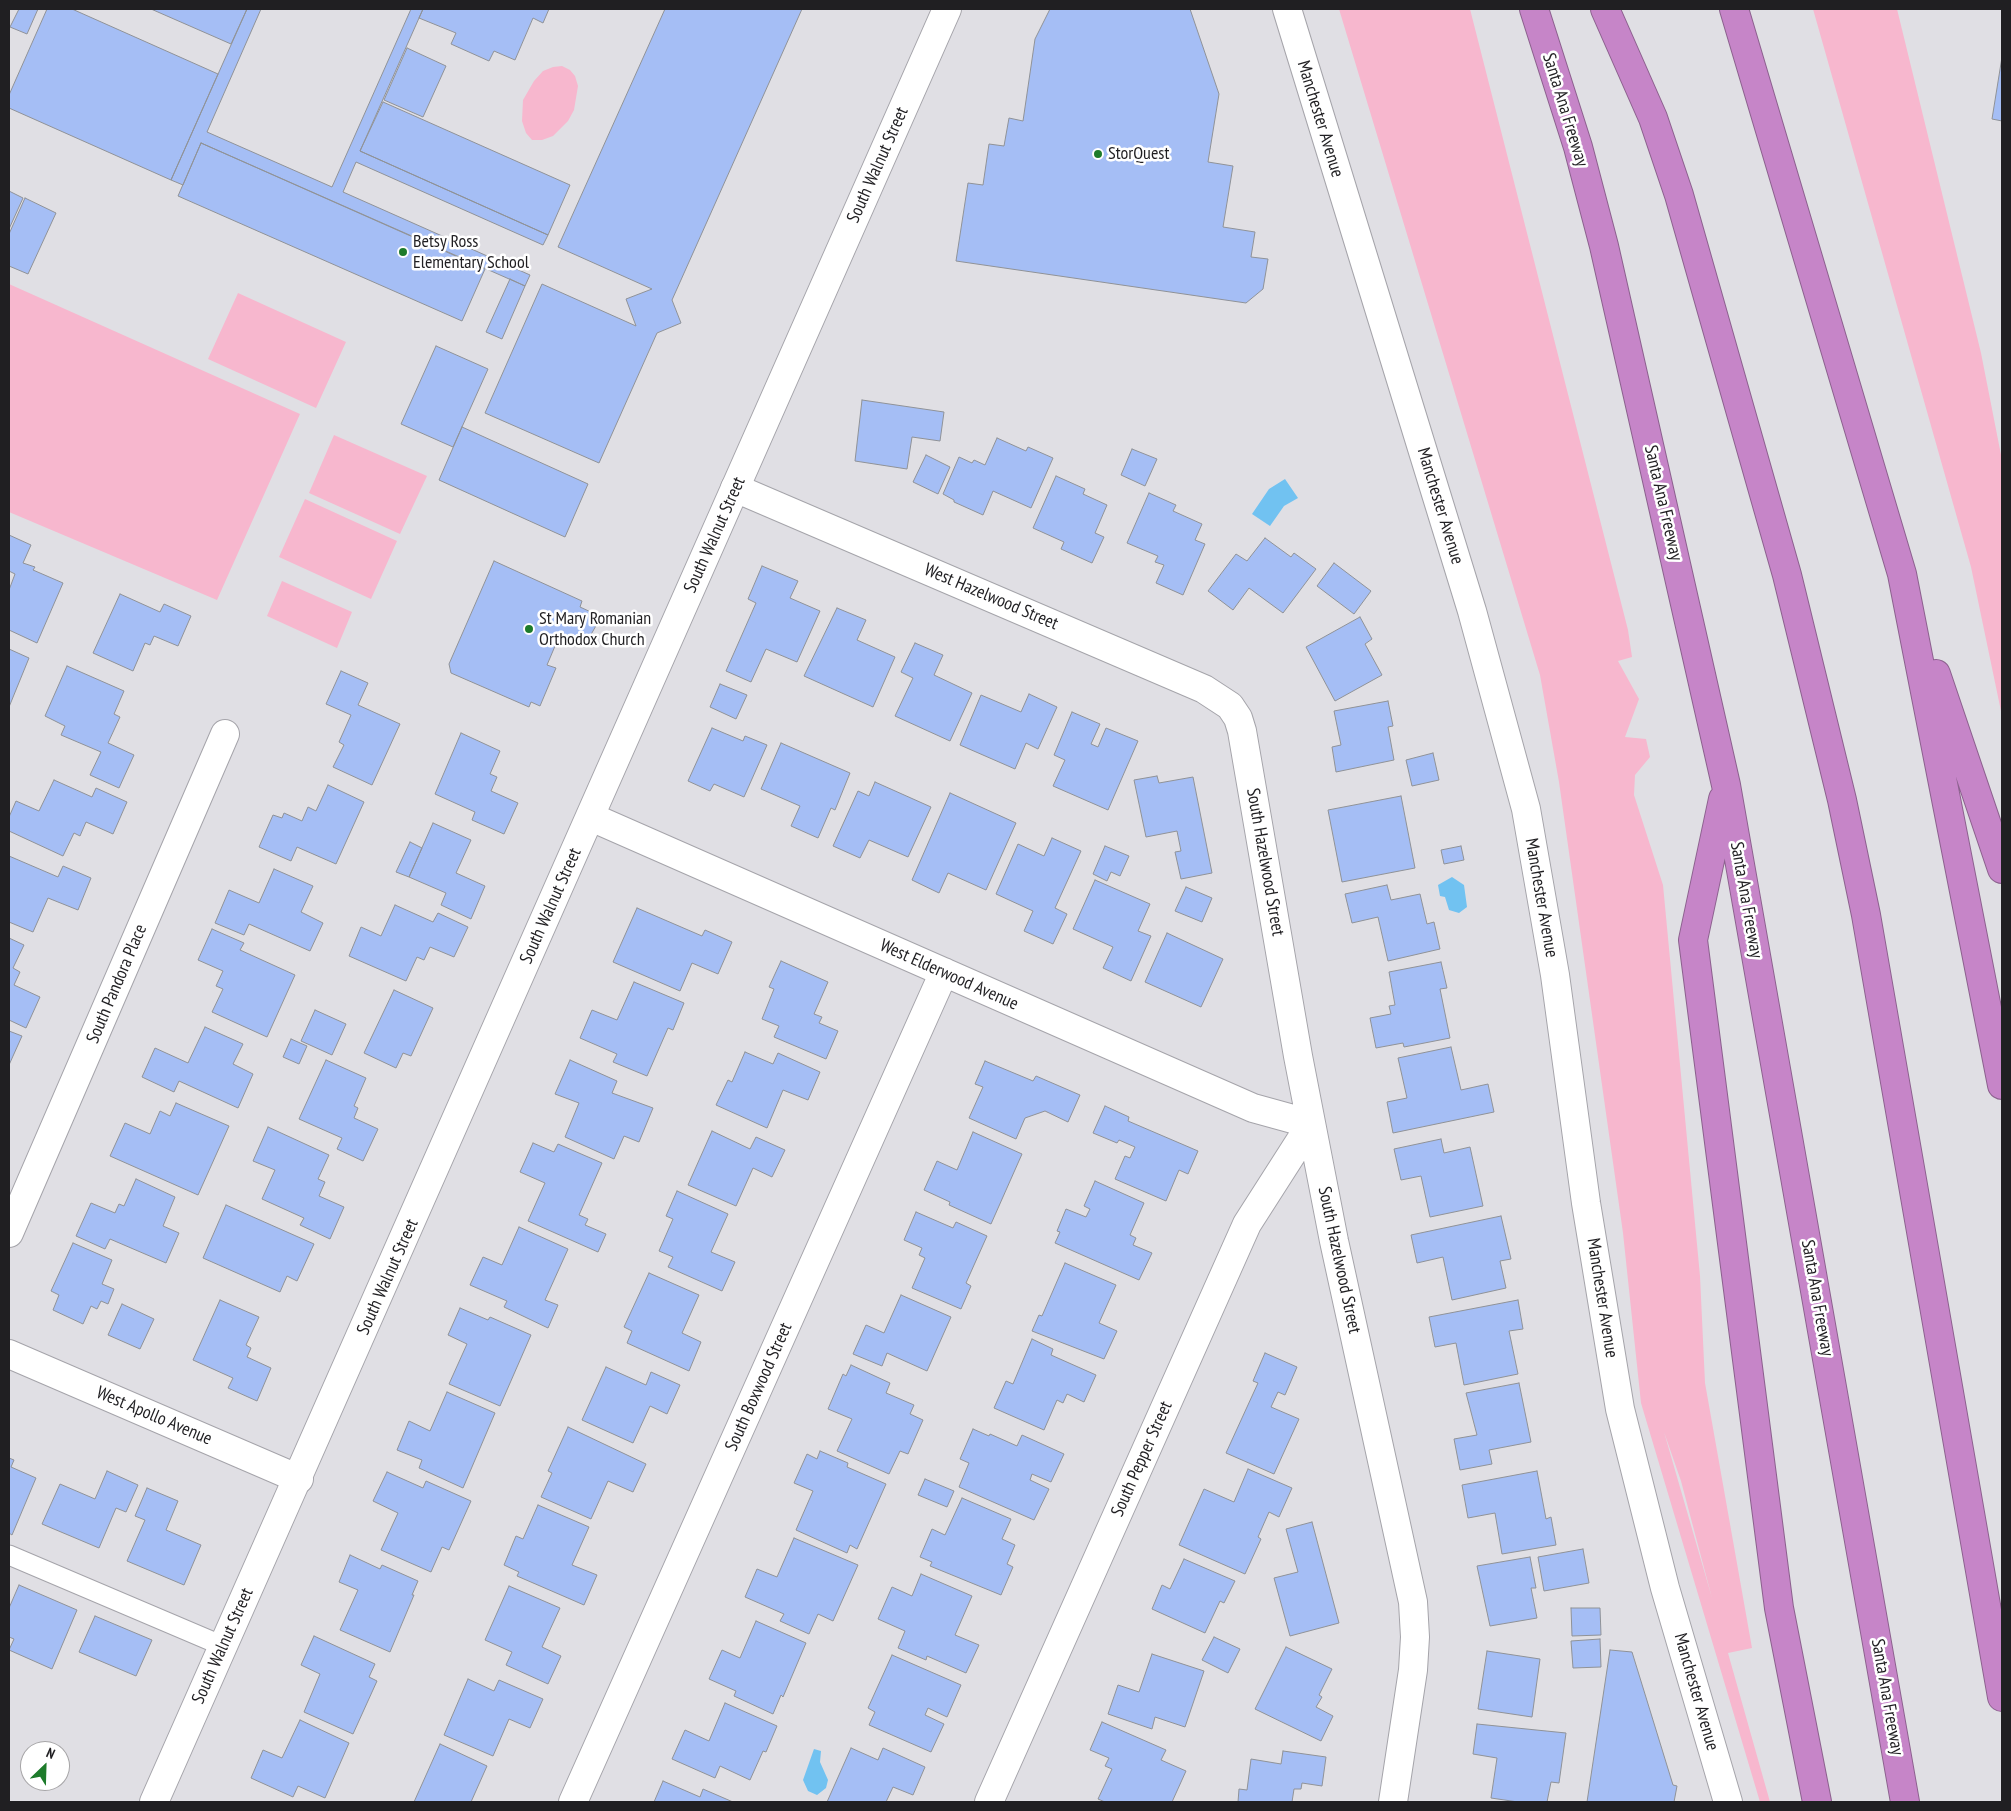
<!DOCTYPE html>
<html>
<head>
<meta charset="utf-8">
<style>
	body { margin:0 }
	#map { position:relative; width:2011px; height:1811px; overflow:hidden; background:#e0dfe4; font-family:"PT Sans Narrow",sans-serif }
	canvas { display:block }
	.frame { position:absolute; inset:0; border:10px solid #201f22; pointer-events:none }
	.north { position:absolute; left:20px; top:1741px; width:50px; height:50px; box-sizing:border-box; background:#fff; border:1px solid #a6a5a7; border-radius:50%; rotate:24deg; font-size:14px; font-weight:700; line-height:20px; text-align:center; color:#201f22 }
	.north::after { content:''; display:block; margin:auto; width:18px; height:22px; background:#1d7b2b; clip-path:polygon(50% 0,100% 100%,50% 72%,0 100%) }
</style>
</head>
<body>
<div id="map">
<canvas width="2011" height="1811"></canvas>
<div class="frame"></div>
<div class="north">N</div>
</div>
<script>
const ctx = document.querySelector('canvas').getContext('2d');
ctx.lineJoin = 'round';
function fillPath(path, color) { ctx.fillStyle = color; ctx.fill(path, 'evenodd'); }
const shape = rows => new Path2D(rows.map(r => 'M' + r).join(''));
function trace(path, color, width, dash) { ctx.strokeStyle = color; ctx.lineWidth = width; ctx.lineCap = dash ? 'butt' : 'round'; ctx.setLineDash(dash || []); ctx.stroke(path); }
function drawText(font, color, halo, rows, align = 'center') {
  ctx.font = font + ' "PT Sans Narrow",sans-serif'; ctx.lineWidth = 5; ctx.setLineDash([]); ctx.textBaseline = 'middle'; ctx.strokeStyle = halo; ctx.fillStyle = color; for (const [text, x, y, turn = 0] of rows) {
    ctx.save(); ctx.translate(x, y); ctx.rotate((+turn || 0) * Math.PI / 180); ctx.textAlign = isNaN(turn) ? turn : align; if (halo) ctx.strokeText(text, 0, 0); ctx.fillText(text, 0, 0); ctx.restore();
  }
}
const green = shape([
	[1339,9,1470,9,1628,630,1632,657,1618,661,1639,699,1625,737,1646,739,1650,757,1635,775,1634,795,1663,885,1700,1276,1705,1383,1752,1648,1728,1653,1770,1802,1760,1802,1641,1403,1623,1233,1559,782,1540,675],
	[1664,1432,1681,1481,1712,1598],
	[1813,9,1897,9,1981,353,2002,460,2002,716,1971,567],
	[562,66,570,70,575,76,578,86,574,110,568,121,553,136,542,140,532,140,526,133,522,121,523,100,534,81,543,71,553,67],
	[9,284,300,414,217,600,9,512],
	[238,293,346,342,316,408,208,359],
	[334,435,427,476,400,534,309,493],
	[305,499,397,541,371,599,279,557],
	[282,581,352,612,337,648,267,616]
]);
const water = shape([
	[1285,479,1298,498,1284,506,1270,526,1252,514,1269,489],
	[1452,877,1464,885,1467,907,1459,913,1449,910,1445,897,1440,896,1438,885],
	[814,1749,821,1751,820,1762,828,1780,826,1788,817,1795,808,1791,803,1780]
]);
const building = shape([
	[19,9,38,9,27,34,10,27,19,9],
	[47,9,72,9,218,74,171,180,9,108,9,95,47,9],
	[151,9,247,9,231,44,151,9],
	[247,9,261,9,207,132,332,187,411,9,423,9,360,151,548,235,543,245,356,162,343,192,530,275,525,286,201,143,183,185,171,180,247,9],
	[423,9,549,9,543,23,533,18,515,60,494,51,489,61,451,44,456,33,419,18,423,9],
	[665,9,802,9,672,300,681,323,657,333,599,463,485,413,542,284,636,326,626,299,652,289,558,247,665,9],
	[1050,9,1190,9,1219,94,1208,162,1233,166,1223,227,1255,232,1251,257,1268,259,1263,289,1246,303,956,261,968,183,983,185,989,144,1004,146,1009,118,1023,121,1035,39,1050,9],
	[407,48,446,66,423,117,384,100,407,48],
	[2002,57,2002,121,1992,119,2002,57],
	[383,102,570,185,548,235,360,151,383,102],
	[201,143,485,269,462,321,178,196,201,143],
	[9,191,23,198,9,229,9,191],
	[25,198,56,213,28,274,9,266,9,234,25,198],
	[510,279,525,286,502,339,486,332,510,279],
	[436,346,488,369,453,447,401,424,436,346],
	[862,400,944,412,940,441,912,437,907,469,855,461,862,400],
	[462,427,588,484,565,537,439,480,462,427],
	[997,438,1026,451,1028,447,1053,458,1031,508,993,491,983,515,954,502,954,500,943,494,959,457,972,463,974,460,985,465,997,438],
	[1132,449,1157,459,1145,486,1121,475,1132,449],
	[926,455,950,467,938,494,913,482,926,455],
	[1056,476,1085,489,1083,494,1107,505,1095,533,1104,537,1092,563,1061,549,1064,542,1033,528,1056,476],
	[1149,493,1176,505,1173,511,1202,524,1195,540,1205,544,1183,595,1156,583,1164,565,1155,562,1158,556,1127,543,1149,493],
	[9,535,31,545,23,563,35,567,33,570,63,583,37,643,9,630,9,590,15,574,9,571,9,535],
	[1265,538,1291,557,1294,553,1316,569,1283,613,1249,588,1233,610,1208,591,1236,554,1247,561,1265,538],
	[494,561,582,601,580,607,593,613,597,624,589,638,579,641,566,635,563,641,558,639,547,665,556,668,540,706,531,702,529,707,451,673,449,664,494,561],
	[1334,563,1371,591,1354,614,1317,586,1334,563],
	[762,566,798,581,790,598,820,611,797,662,766,649,751,682,726,671,756,603,748,599,762,566],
	[120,594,160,612,164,604,191,616,178,646,154,636,150,645,145,643,133,671,93,653,120,594],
	[837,608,866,620,857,640,895,657,873,707,804,676,837,608],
	[1360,617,1372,639,1365,644,1382,675,1335,701,1306,647,1360,617],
	[915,643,943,655,934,675,972,693,950,741,895,716,913,678,901,672,915,643],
	[9,649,29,658,9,707,9,649],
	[67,666,124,691,114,714,120,717,108,743,134,755,119,788,90,775,101,752,61,735,65,726,45,716,67,666],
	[341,671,368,683,358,705,400,724,372,785,333,767,344,745,339,742,351,715,326,704,341,671],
	[720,684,747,695,736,719,710,707,720,684],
	[1029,694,1057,707,1038,749,1026,743,1015,769,960,745,981,695,1021,712,1029,694],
	[1388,701,1393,726,1388,727,1394,760,1336,772,1332,747,1341,745,1334,711,1388,701],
	[1072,712,1100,724,1091,744,1098,747,1106,728,1138,741,1108,810,1053,786,1065,760,1054,755,1072,712],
	[712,728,743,741,745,736,767,745,744,797,714,784,710,791,688,781,712,728],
	[461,733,500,751,490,774,497,777,491,791,518,803,504,834,472,820,475,812,435,794,461,733],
	[781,743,850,773,835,810,831,808,818,838,791,826,800,806,761,789,781,743],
	[1433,753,1439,780,1412,786,1406,760,1433,753],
	[1157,776,1159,783,1193,777,1212,873,1181,879,1175,852,1181,851,1177,831,1146,837,1134,780,1157,776],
	[54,780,92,797,96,788,127,802,113,834,86,822,80,836,74,833,63,856,9,831,9,817,16,801,39,811,54,780],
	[875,782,931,807,908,857,869,840,860,858,833,846,858,791,869,796,875,782],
	[328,785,364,802,336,864,297,847,291,861,259,847,273,815,282,818,284,813,302,821,308,807,316,811,328,785],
	[950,793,1016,823,986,890,948,873,939,893,912,880,950,793],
	[1401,796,1415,868,1342,882,1328,810,1401,796],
	[433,823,471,840,456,873,485,886,471,919,441,905,446,893,409,877,433,823],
	[1052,838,1081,851,1055,908,1067,914,1053,944,1024,931,1033,911,996,894,1018,844,1044,856,1052,838],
	[410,842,422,848,409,877,396,872,410,842],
	[1105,846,1129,856,1120,876,1111,872,1107,881,1093,874,1105,846],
	[1461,846,1464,860,1444,864,1441,850,1461,846],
	[9,856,58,877,63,866,91,878,78,910,48,898,33,932,9,922,9,856],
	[274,869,313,886,301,912,323,923,310,951,249,924,244,935,215,923,229,890,259,903,274,869],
	[1095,880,1150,904,1138,931,1151,936,1131,981,1103,968,1113,947,1073,929,1095,880],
	[1387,885,1391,900,1420,894,1427,924,1434,922,1440,949,1388,961,1378,917,1352,923,1345,894,1387,885],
	[1186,887,1212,898,1202,922,1175,911,1186,887],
	[395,905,433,922,438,913,468,927,454,957,430,947,424,960,417,957,406,981,349,956,361,927,381,936,395,905],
	[637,908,702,936,705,930,732,942,718,974,692,963,680,991,613,962,637,908],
	[212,929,244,943,240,950,295,975,267,1037,212,1012,223,989,216,986,223,971,198,960,212,929],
	[1167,933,1223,959,1201,1007,1145,982,1167,933],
	[9,938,24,945,13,968,20,972,14,985,40,997,26,1028,9,1020,9,938],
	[781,961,828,982,814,1014,822,1017,819,1023,838,1031,826,1059,774,1037,779,1026,762,1019,774,989,769,987,781,961],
	[1441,962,1447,988,1440,989,1450,1038,1404,1047,1403,1043,1376,1048,1370,1018,1391,1014,1389,1006,1395,1005,1389,972,1441,962],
	[634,982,684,1003,673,1030,668,1028,647,1076,613,1062,617,1054,580,1038,592,1010,617,1020,634,982],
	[394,990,433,1008,411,1056,403,1053,396,1068,364,1053,394,990],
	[315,1010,346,1024,332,1055,301,1041,315,1010],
	[205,1027,243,1044,233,1064,253,1074,238,1108,179,1081,174,1092,142,1077,155,1048,188,1063,205,1027],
	[9,1031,22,1036,9,1065,9,1031],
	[291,1039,307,1046,299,1064,283,1057,291,1039],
	[1451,1047,1461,1090,1488,1084,1494,1112,1393,1133,1387,1102,1407,1098,1398,1058,1451,1047],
	[745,1052,773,1064,778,1053,820,1072,808,1100,783,1090,767,1128,716,1105,728,1080,732,1082,745,1052],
	[326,1060,366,1078,354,1106,358,1108,354,1118,378,1129,363,1161,337,1149,342,1138,299,1119,326,1060],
	[570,1060,617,1081,612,1093,653,1108,639,1142,624,1136,614,1159,565,1137,579,1103,555,1094,570,1060],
	[985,1061,1033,1081,1036,1076,1080,1095,1068,1122,1045,1111,1025,1118,1016,1139,969,1118,983,1087,975,1084,985,1061],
	[176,1103,229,1126,198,1195,110,1156,125,1123,150,1134,160,1111,170,1116,176,1103],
	[1105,1106,1129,1117,1128,1121,1198,1151,1188,1174,1179,1170,1166,1201,1115,1179,1125,1156,1130,1158,1135,1147,1119,1140,1117,1143,1093,1133,1105,1106],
	[268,1127,329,1155,318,1179,325,1182,319,1196,344,1207,330,1239,300,1225,304,1218,262,1199,275,1170,253,1161,268,1127],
	[712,1131,750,1149,756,1137,785,1150,772,1177,753,1168,736,1206,688,1185,712,1131],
	[973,1132,1022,1154,991,1224,949,1205,950,1202,924,1190,937,1161,957,1170,973,1132],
	[1441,1139,1444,1153,1470,1147,1483,1206,1430,1217,1421,1176,1401,1180,1394,1149,1441,1139],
	[533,1143,554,1152,558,1144,602,1163,579,1215,588,1219,585,1225,606,1234,598,1252,528,1221,545,1183,520,1172,533,1143],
	[136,1179,175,1197,163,1226,179,1233,166,1263,110,1239,105,1249,76,1236,91,1203,115,1213,119,1204,124,1206,136,1179],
	[1095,1181,1144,1203,1130,1235,1136,1238,1133,1245,1152,1253,1139,1280,1055,1243,1060,1232,1057,1231,1066,1209,1086,1217,1090,1209,1084,1206,1095,1181],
	[677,1191,728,1214,711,1252,735,1262,722,1291,668,1267,673,1257,659,1251,673,1219,666,1216,677,1191],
	[226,1205,314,1244,297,1281,287,1276,280,1292,203,1258,226,1205],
	[916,1212,953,1228,956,1222,987,1236,966,1283,971,1286,961,1309,912,1288,925,1258,919,1255,922,1248,904,1240,916,1212],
	[1501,1216,1511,1259,1500,1261,1506,1288,1452,1300,1443,1257,1417,1263,1411,1235,1501,1216],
	[519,1227,568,1249,545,1300,558,1305,548,1328,504,1307,507,1301,470,1285,483,1257,502,1265,519,1227],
	[73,1243,112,1260,102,1284,114,1289,108,1304,101,1301,97,1309,91,1306,83,1324,53,1310,59,1295,51,1291,73,1243],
	[1065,1263,1116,1285,1099,1323,1117,1331,1104,1359,1032,1331,1039,1315,1042,1316,1065,1263],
	[649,1273,699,1295,682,1333,701,1342,689,1371,627,1343,632,1331,624,1327,649,1273],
	[901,1295,951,1317,927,1371,887,1353,882,1366,853,1354,866,1325,884,1333,901,1295],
	[220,1300,259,1317,246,1345,251,1348,247,1357,271,1368,257,1401,228,1388,233,1378,193,1360,220,1300],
	[1518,1300,1523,1329,1509,1331,1518,1374,1464,1385,1456,1343,1435,1347,1429,1317,1518,1300],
	[122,1304,154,1319,140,1349,108,1335,122,1304],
	[460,1308,488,1320,490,1317,531,1335,500,1406,449,1384,467,1344,448,1335,460,1308],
	[1032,1339,1053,1349,1051,1355,1096,1375,1084,1402,1067,1394,1063,1403,1057,1400,1044,1430,994,1408,1006,1381,1013,1384,1032,1339],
	[1265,1353,1297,1367,1285,1395,1278,1392,1271,1407,1299,1419,1274,1474,1226,1453,1258,1383,1253,1381,1265,1353],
	[851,1365,890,1383,886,1393,914,1405,910,1414,923,1420,908,1454,900,1451,889,1474,837,1451,852,1419,828,1409,843,1374,846,1376,851,1365],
	[606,1367,646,1385,651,1372,680,1385,667,1414,650,1406,633,1443,582,1420,606,1367],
	[1519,1383,1531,1442,1489,1450,1492,1464,1460,1470,1454,1439,1477,1435,1466,1393,1519,1383],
	[447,1392,495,1413,463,1488,419,1468,422,1460,397,1450,409,1421,430,1431,447,1392],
	[568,1427,646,1464,633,1492,608,1481,591,1519,541,1497,552,1473,548,1471,568,1427],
	[973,1429,989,1436,990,1434,1017,1446,1022,1435,1064,1454,1051,1482,1032,1474,1030,1480,1049,1489,1034,1520,959,1487,969,1463,960,1459,973,1429],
	[820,1451,848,1463,847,1467,886,1484,857,1549,850,1545,847,1553,796,1530,813,1491,794,1483,807,1454,817,1459,820,1451],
	[9,1458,14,1460,11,1467,36,1478,12,1535,9,1533,9,1458],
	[1248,1469,1292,1488,1279,1517,1269,1512,1258,1537,1261,1539,1245,1574,1179,1545,1204,1489,1234,1502,1248,1469],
	[107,1471,138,1485,126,1512,116,1508,99,1548,42,1524,60,1484,95,1499,107,1471],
	[1537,1471,1546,1519,1551,1517,1556,1545,1502,1554,1495,1513,1468,1518,1462,1485,1537,1471],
	[387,1472,423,1488,426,1481,471,1501,449,1550,442,1547,431,1572,381,1550,398,1513,373,1501,387,1472],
	[925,1479,954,1491,947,1507,918,1495,925,1479],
	[147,1488,178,1501,166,1530,201,1545,184,1585,127,1561,145,1520,135,1516,147,1488],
	[962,1498,1011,1519,1002,1539,1015,1545,1007,1564,1013,1567,1001,1595,930,1566,932,1562,920,1557,932,1529,945,1535,962,1498],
	[538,1505,589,1527,572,1565,597,1575,584,1605,517,1576,519,1572,504,1565,516,1536,523,1539,538,1505],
	[1312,1522,1339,1623,1290,1636,1274,1578,1298,1572,1286,1529,1312,1522],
	[794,1538,858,1565,833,1621,818,1614,809,1634,780,1621,784,1614,745,1597,757,1569,777,1577,794,1538],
	[1583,1549,1589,1583,1544,1591,1538,1557,1583,1549],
	[350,1555,380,1569,382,1565,418,1581,412,1595,414,1595,390,1652,340,1630,358,1590,339,1582,350,1555],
	[1530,1557,1536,1588,1531,1588,1537,1618,1490,1626,1477,1566,1530,1557],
	[1184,1559,1235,1581,1224,1603,1220,1601,1205,1633,1152,1609,1162,1585,1170,1589,1184,1559],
	[921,1574,972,1596,955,1635,979,1645,966,1673,927,1656,926,1660,898,1648,905,1631,878,1619,892,1587,912,1596,921,1574],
	[19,1585,77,1610,52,1669,9,1650,14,1639,9,1637,9,1608,19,1585],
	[509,1586,560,1608,542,1647,561,1656,548,1684,506,1665,512,1652,485,1640,509,1586],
	[1571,1608,1600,1608,1601,1635,1572,1636,1571,1608],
	[95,1616,152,1640,136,1676,79,1652,95,1616],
	[756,1621,806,1643,783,1697,781,1695,773,1714,734,1696,736,1691,709,1679,722,1650,740,1658,756,1621],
	[314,1636,375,1664,369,1677,377,1681,353,1734,304,1712,320,1674,301,1665,314,1636],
	[1214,1637,1240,1649,1228,1673,1202,1660,1214,1637],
	[1600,1639,1601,1667,1573,1668,1571,1641,1600,1639],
	[1286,1647,1332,1669,1319,1695,1322,1697,1316,1707,1333,1716,1321,1741,1255,1709,1286,1647],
	[1610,1650,1632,1652,1673,1785,1677,1786,1674,1802,1587,1802,1610,1650],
	[1487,1651,1540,1659,1532,1717,1478,1709,1487,1651],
	[1152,1654,1204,1671,1185,1727,1155,1717,1152,1729,1108,1714,1118,1685,1139,1692,1152,1654],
	[892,1655,961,1685,947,1717,928,1708,925,1715,944,1724,931,1752,869,1725,875,1712,868,1708,892,1655],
	[468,1679,494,1691,499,1680,543,1699,530,1728,509,1719,493,1756,444,1735,468,1679],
	[725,1703,777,1726,766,1752,763,1751,750,1780,720,1766,715,1778,672,1759,685,1730,709,1741,725,1703],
	[300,1720,349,1743,325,1798,298,1786,293,1797,251,1778,263,1750,282,1758,300,1720],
	[1102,1722,1166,1750,1161,1760,1186,1771,1172,1802,1105,1802,1098,1799,1112,1769,1105,1766,1109,1758,1090,1750,1102,1722],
	[1477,1724,1566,1733,1559,1783,1551,1782,1547,1802,1518,1802,1491,1798,1497,1758,1473,1754,1477,1724],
	[440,1744,487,1766,471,1802,414,1802,440,1744],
	[851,1748,878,1760,883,1748,925,1767,913,1795,893,1787,886,1802,827,1802,851,1748],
	[1283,1751,1326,1757,1322,1786,1302,1783,1301,1789,1294,1789,1292,1802,1238,1802,1239,1789,1247,1790,1251,1759,1281,1764,1283,1751],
	[663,1781,700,1797,703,1789,733,1802,654,1802,663,1781]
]);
const service = shape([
	[9,1555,223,1646]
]);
const minor = shape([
	[735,488,1204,689,1230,706,1238,718,1242,731,1298,1056,1334,1241,1413,1602,1415,1637,1413,1670,1393,1802],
	[591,817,1253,1108,1311,1124,1247,1224,989,1802],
	[9,1233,225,734],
	[9,1354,299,1479],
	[573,1802,944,972]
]);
const tertiary = shape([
	[1287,9,1472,611,1526,809,1555,975,1586,1203,1620,1409,1665,1588,1728,1802],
	[154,1802,947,9]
]);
const motorway = shape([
	[1534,9,1578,147,1604,246,1726,785,1905,1802],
	[1605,9,1653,118,1679,195,1787,575,1842,800,1866,915,2002,1697],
	[1734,9,1902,574,2002,1085],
	[1936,674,2002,869],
	[1723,799,1693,940,1779,1608,1817,1802]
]);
const markers = [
	[1098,154,5,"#1d7b2b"],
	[403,252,5,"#1d7b2b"],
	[529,629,5,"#1d7b2b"]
];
const streetNames = [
	["Santa Ana Freeway",1565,110,73],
	["Manchester Avenue",1320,119,73],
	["South Walnut Street",878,165,-66],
	["Santa Ana Freeway",1663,503,77],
	["Manchester Avenue",1440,506,73],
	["South Walnut Street",715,535,-66],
	["West Hazelwood Street",991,597,23],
	["South Hazelwood Street",1265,862,80],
	["Manchester Avenue",1541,898,80],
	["Santa Ana Freeway",1746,900,80],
	["South Walnut Street",551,906,-66],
	["West Elderwood Avenue",949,975,24],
	["South Pandora Place",117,984,-67],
	["South Hazelwood Street",1339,1260,78],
	["South Walnut Street",388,1277,-66],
	["Manchester Avenue",1602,1298,81],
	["Santa Ana Freeway",1817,1298,80],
	["South Boxwood Street",759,1387,-66],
	["West Apollo Avenue",154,1416,23],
	["South Pepper Street",1142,1459,-66],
	["South Walnut Street",223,1646,-66],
	["Manchester Avenue",1696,1692,74],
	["Santa Ana Freeway",1887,1697,80]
];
const poiNames = [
	["StorQuest",1108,154],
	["Betsy Ross",413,242],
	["Elementary School",413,263],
	["St Mary Romanian",539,619],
	["Orthodox Church",539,640]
];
fillPath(green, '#f7b7ce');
fillPath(water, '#71c2f1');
fillPath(building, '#a5bef5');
trace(building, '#8f9297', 1);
trace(service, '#a5a4aa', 21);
trace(minor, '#a5a4aa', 30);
trace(tertiary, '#a5a4aa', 30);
trace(motorway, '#8c618e', 30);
trace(service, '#fff', 19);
trace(minor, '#fff', 28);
trace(tertiary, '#fff', 28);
trace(motorway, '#c685c8', 28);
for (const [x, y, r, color] of markers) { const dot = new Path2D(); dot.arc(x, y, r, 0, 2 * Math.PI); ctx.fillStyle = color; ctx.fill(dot); trace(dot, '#fff', 2); }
drawText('18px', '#201f22', '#fff', streetNames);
drawText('18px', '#201f22', '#fff', poiNames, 'left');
</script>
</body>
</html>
